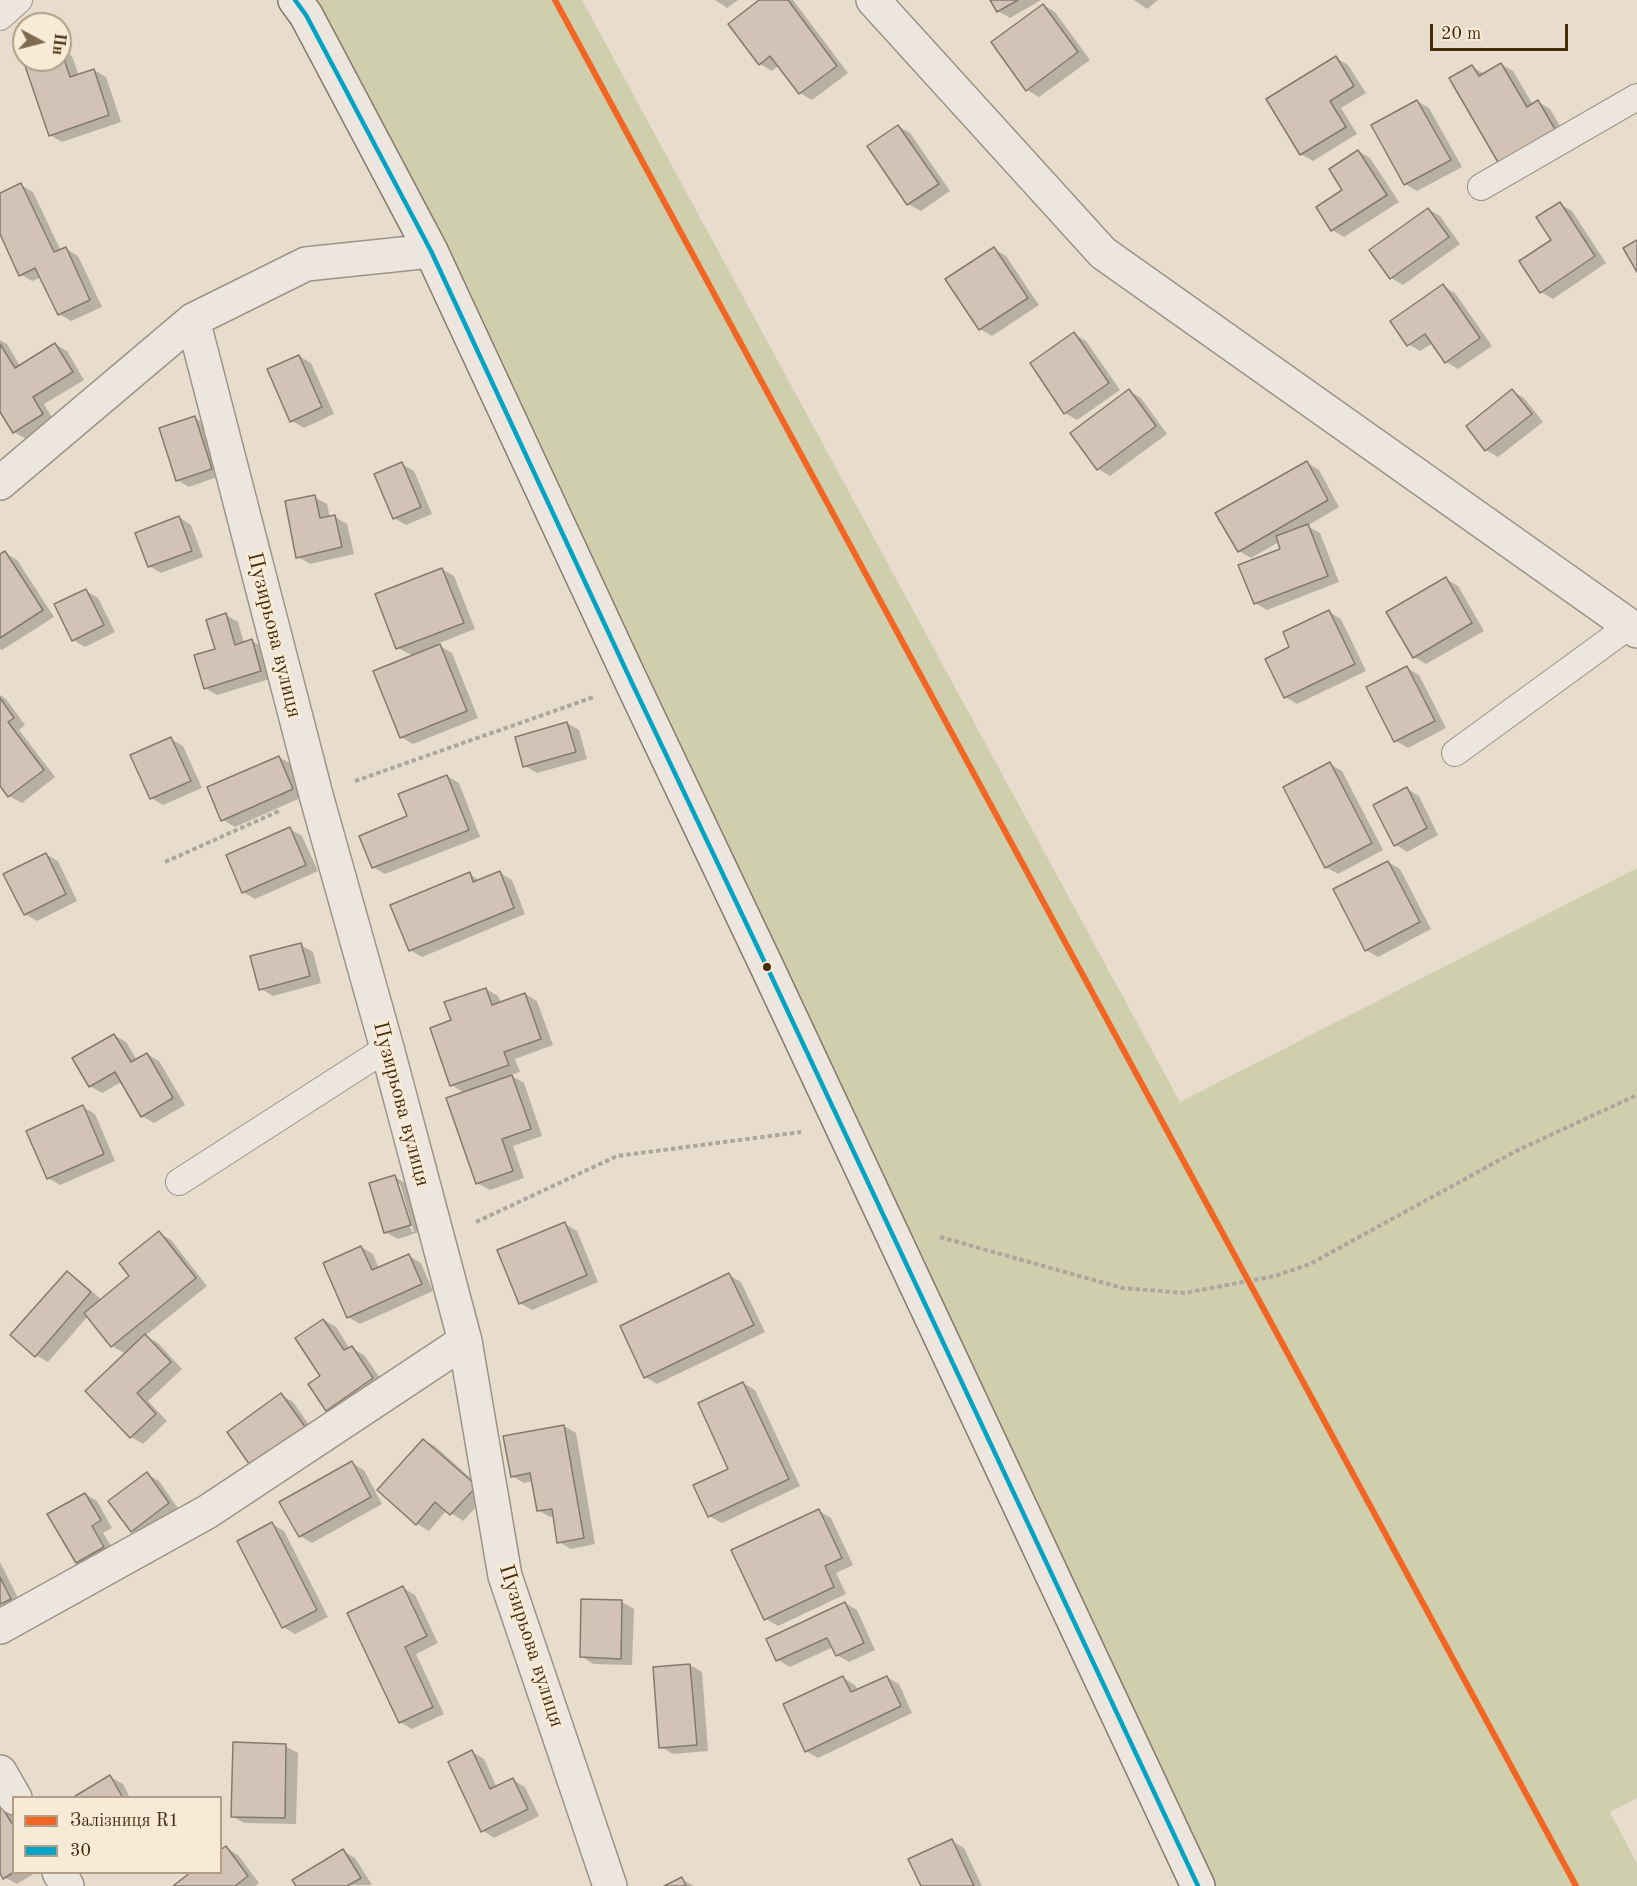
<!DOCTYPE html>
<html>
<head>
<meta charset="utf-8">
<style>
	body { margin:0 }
	#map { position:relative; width:1637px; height:1886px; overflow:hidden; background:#e8ddcd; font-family:"Old Standard TT",serif }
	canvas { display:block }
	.legend { position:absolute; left:12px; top:1796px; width:210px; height:78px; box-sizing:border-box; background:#f7ead7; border:2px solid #b09e86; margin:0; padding:8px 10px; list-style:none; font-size:18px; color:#452d0c }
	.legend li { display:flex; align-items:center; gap:12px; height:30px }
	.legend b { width:30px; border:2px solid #b09e86 }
	.north { position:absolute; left:12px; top:12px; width:60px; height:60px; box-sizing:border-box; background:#f7ead7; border:2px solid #b09e86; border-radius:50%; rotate:97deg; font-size:16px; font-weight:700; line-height:24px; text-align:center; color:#452d0c }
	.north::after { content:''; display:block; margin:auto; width:21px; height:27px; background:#7e6b50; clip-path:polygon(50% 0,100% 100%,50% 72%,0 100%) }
	.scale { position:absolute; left:1430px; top:24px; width:138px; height:27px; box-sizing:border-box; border:3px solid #452d0c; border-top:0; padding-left:8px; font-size:18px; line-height:21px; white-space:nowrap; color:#452d0c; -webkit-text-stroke:4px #f7ead7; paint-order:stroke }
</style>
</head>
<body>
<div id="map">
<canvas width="1637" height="1886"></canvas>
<ul class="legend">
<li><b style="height:8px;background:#f26522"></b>Залізниця R1</li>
<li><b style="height:8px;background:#03a3c4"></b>30</li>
</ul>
<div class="north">Пн</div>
<div class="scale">20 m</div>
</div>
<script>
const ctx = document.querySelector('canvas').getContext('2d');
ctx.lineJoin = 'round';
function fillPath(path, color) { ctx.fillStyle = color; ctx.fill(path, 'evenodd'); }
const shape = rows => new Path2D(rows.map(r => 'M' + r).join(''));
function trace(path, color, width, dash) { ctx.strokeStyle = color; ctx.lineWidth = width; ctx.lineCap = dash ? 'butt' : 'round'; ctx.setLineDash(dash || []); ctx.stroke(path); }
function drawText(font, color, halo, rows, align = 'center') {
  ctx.font = font + ' "Old Standard TT",serif'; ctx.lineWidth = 6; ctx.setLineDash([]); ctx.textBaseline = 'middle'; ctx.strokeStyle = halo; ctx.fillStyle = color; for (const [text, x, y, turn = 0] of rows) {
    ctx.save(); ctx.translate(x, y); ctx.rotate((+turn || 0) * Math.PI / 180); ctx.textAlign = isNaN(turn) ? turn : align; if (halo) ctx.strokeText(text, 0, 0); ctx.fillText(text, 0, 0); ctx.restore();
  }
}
const green = shape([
	[295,0,582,0,1180,1102,1637,868,1637,1798,1610,1812,1637,1864,1637,1886,1198,1886]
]);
const shadow = shape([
	[715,0,738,0,727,8],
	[761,0,793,0,848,73,812,100,800,93,779,65,772,71,760,64],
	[991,0,1041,0,1010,18,998,11],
	[1134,0,1158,0,1147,9],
	[1043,5,1055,12,1090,60,1039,97,1027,90],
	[60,49,72,56,79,76,94,70,106,77,121,122,62,142,50,135,28,60,60,60],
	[1336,58,1348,65,1366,93,1341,108,1357,134,1313,161,1301,154],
	[1501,64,1513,71,1533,105,1538,102,1550,109,1567,138,1512,170,1472,67,1485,74],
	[1417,101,1429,108,1462,167,1417,191,1405,184],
	[898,126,910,133,950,191,921,211,908,204],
	[1358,151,1370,158,1399,202,1344,237,1332,230],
	[21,185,33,192,61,251,66,249,78,256,102,307,71,321,59,314,42,277,32,281,20,274,0,231,0,195],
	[1560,204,1572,211,1606,263,1553,299,1541,292],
	[1428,209,1440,216,1460,244,1403,285,1391,278],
	[994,249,1006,256,1039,305,992,336,980,329],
	[1443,286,1455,293,1492,346,1458,369,1446,362,1433,343,1420,351,1408,344],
	[1074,334,1086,341,1120,390,1077,420,1065,413],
	[0,340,7,344,20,366,55,344,67,351,84,380,44,404,54,421,26,439,14,432,0,410],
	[299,356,311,363,334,414,304,428,292,421],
	[1129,391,1141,398,1167,434,1110,476,1098,469],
	[1512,391,1524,398,1543,422,1498,457,1486,450,1468,426],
	[195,418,207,425,223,475,189,487,177,480],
	[1307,463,1319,470,1339,507,1307,526,1320,533,1339,582,1267,610,1255,603,1282,550,1279,542,1251,558,1239,551],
	[402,464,414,471,432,514,406,525,394,518],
	[314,497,327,504,330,518,335,517,347,524,354,554,310,564,298,557],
	[179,517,191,525,203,557,161,573,149,566],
	[5,553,17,560,54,617,2,650,0,649,0,556],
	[442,569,454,576,475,629,437,644,452,653,478,718,413,744,401,737,413,656,398,648],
	[1446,579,1458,586,1484,631,1426,664,1414,657],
	[86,591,98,598,115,632,85,647,73,640],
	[1329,612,1341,619,1366,671,1297,704,1285,697],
	[226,615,238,622,244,643,252,641,264,648,273,678,217,695,205,688],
	[1407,668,1419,675,1446,728,1408,748,1396,741],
	[0,695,6,699,25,725,19,730,55,777,22,803,9,796,0,784],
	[567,723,579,730,587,759,537,773,525,766],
	[171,739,183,746,202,788,163,805,151,798],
	[279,757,291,764,305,796,235,827,223,820],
	[1330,764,1342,771,1383,850,1338,874,1326,867],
	[447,776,459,783,480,837,385,874,373,867,409,817],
	[1407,789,1419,796,1438,835,1407,852,1395,844],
	[290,829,302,836,318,871,255,899,243,892],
	[46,854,58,861,77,901,37,921,25,914],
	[1388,862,1400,869,1431,929,1378,957,1366,950],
	[500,873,512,880,525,914,422,957,410,950,469,874,481,881],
	[301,945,313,952,321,983,273,996,261,989],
	[486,989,498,996,501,1003,525,994,537,1001,553,1045,515,1059,520,1072,510,1075,524,1083,542,1136,513,1146,524,1178,490,1190,477,1183,465,1093,451,1085,453,1021],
	[114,1035,126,1042,137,1060,147,1054,159,1061,185,1105,154,1123,142,1116,123,1081,102,1093,90,1086],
	[83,1107,95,1114,115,1161,60,1185,48,1178],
	[395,1177,407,1184,422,1231,398,1239,385,1232],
	[396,1184,400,1184,414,1232,412,1232],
	[565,1224,577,1231,598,1282,532,1310,520,1303],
	[159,1233,171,1240,207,1286,145,1336,158,1343,182,1369,148,1401,167,1421,143,1444,131,1437,87,1391,126,1354,112,1346,88,1316,48,1362,36,1355,67,1273,79,1280,102,1300,131,1276],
	[361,1247,373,1254,379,1269,409,1256,421,1263,433,1291,360,1324,348,1317],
	[729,1275,741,1282,765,1332,657,1384,645,1377],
	[324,1320,336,1327,350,1349,352,1348,364,1355,385,1385,339,1417,327,1410,322,1376],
	[743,1383,755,1390,800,1486,722,1523,709,1516,730,1469],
	[281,1395,293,1402,319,1439,255,1469],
	[564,1426,576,1433,595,1544,571,1549,559,1542,554,1516,550,1517,538,1510,533,1481,524,1483,512,1476],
	[424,1440,436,1447,488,1494,463,1521,447,1510,429,1531,417,1524,380,1490],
	[352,1463,364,1470,382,1504,312,1543,300,1536],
	[147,1474,159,1481,180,1511,144,1538,132,1531],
	[85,1494,97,1501,112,1528,103,1533,116,1554,89,1569,77,1562],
	[819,1511,831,1518,853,1565,836,1573,846,1594,778,1626,766,1619,733,1550],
	[272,1524,284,1531,328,1617,295,1634,283,1627],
	[0,1562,22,1606,0,1616],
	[403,1588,415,1595,438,1643,416,1654,444,1714,412,1729,400,1722],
	[622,1602,634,1609,632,1665,593,1664,581,1656],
	[845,1603,857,1610,875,1650,849,1662,837,1655,833,1647,790,1667,778,1660,768,1640],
	[690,1665,702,1672,708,1751,673,1754,661,1747],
	[887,1677,899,1684,912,1713,818,1758,806,1751,843,1678,855,1685,858,1691],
	[285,1746,298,1753,296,1824,244,1823,232,1816],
	[472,1752,484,1759,497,1788,513,1780,525,1787,539,1816,494,1838,482,1830],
	[110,1777,123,1784,130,1798,75,1798],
	[0,1802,8,1807,14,1815,14,1872,37,1872,17,1884,4,1877,0,1870],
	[952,1841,964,1848,982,1886,923,1886],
	[226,1848,238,1855,259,1883,255,1886,176,1886,220,1872],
	[343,1851,355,1858,372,1885,298,1886],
	[682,1879,694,1886,667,1886]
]);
const building = shape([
	[759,0,788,0,837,66,799,94,770,56,759,65,728,24,759,0],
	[990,0,1018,0,997,12,990,0],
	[1043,4,1078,52,1026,91,991,42,1043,4],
	[60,47,70,77,94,69,109,115,49,136,23,60,60,60,60,47],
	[1336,56,1354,86,1330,101,1346,127,1300,155,1266,99,1336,56],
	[1501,63,1527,107,1538,100,1556,131,1499,164,1449,78,1472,65,1479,76,1501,63],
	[1417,100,1451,160,1404,185,1371,125,1417,100],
	[898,125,939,184,907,205,867,146,898,125],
	[1358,150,1387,195,1331,231,1316,207,1342,190,1329,169,1358,150],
	[21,183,54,252,66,247,90,300,58,315,35,268,19,276,0,234,0,193,21,183],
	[1560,202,1595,256,1540,293,1519,261,1551,240,1536,217,1560,202],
	[1428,208,1449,237,1390,279,1369,250,1428,208],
	[1637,240,1637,272,1623,248,1637,240],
	[994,247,1028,298,979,330,945,279,994,247],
	[1443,284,1480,338,1445,363,1425,334,1407,346,1390,321,1443,284],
	[1074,332,1109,383,1064,414,1030,363,1074,332],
	[55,343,73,372,33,397,43,414,13,433,0,412,0,344,15,368,55,343],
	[299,355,322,407,290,422,267,369,299,355],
	[1129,389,1156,426,1097,470,1070,433,1129,389],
	[1512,389,1532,414,1485,451,1466,426,1512,389],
	[195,416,212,469,176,481,159,428,195,416],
	[1307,461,1328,500,1238,552,1215,513,1307,461],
	[402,462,421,507,393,519,374,474,402,462],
	[315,495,320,518,335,515,342,547,296,558,285,501,315,495],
	[179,516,192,551,148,567,135,533,179,516],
	[1308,524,1328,576,1254,604,1238,565,1280,549,1276,536,1308,524],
	[5,551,43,610,0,638,0,554,5,551],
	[442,568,464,623,396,649,375,594,442,568],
	[1446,577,1472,623,1413,658,1386,612,1446,577],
	[86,589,104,625,72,641,54,604,86,589],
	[1329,610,1355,664,1284,698,1265,659,1289,647,1283,632,1329,610],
	[226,613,235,645,252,639,261,671,204,689,194,655,215,649,206,620,226,613],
	[440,644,467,711,400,738,373,671,440,644],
	[1407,666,1435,721,1394,742,1366,687,1407,666],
	[0,698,14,718,8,722,44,770,8,797,0,786,0,698],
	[567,722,576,752,523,767,515,737,567,722],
	[171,737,191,781,150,799,130,755,171,737],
	[279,756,293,789,221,821,207,787,279,756],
	[1330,762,1372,843,1325,868,1283,787,1330,762],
	[447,775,469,830,372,868,359,836,407,816,398,794,447,775],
	[1407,787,1427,828,1394,846,1373,805,1407,787],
	[290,827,306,865,242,893,226,855,290,827],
	[46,853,66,894,24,915,3,874,46,853],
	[1388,861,1420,922,1365,951,1333,889,1388,861],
	[500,871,514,908,409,951,390,905,470,872,473,882,500,871],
	[301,943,310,976,259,990,250,956,301,943],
	[486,988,492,1005,525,993,541,1039,504,1052,509,1065,450,1086,430,1028,451,1020,444,1002,486,988],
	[114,1034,131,1062,147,1053,173,1098,141,1117,115,1072,89,1087,72,1058,114,1034],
	[512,1075,531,1129,502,1139,513,1171,476,1184,446,1098,512,1075],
	[83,1105,104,1154,47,1179,26,1131,83,1105],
	[395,1175,411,1225,384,1233,369,1183,395,1175],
	[565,1222,587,1275,519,1304,497,1250,565,1222],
	[159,1231,196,1278,111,1347,84,1313,129,1276,119,1263,159,1231],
	[361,1246,372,1270,409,1254,422,1284,347,1318,323,1263,361,1246],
	[67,1271,91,1292,35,1357,10,1335,67,1271],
	[729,1273,754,1325,644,1378,620,1326,729,1273],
	[323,1319,344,1350,352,1346,373,1378,326,1411,308,1384,320,1376,295,1338,323,1319],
	[145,1334,171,1362,137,1393,156,1414,130,1438,85,1391,145,1334],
	[743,1382,789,1479,708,1517,693,1485,728,1469,698,1403,743,1382],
	[281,1393,308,1431,254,1471,227,1432,281,1393],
	[564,1425,584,1538,557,1543,552,1509,537,1511,530,1473,511,1477,503,1436,564,1425],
	[423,1439,477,1486,450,1515,435,1502,416,1525,377,1490,423,1439],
	[352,1461,371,1497,299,1537,279,1502,352,1461],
	[147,1472,169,1503,131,1532,108,1501,147,1472],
	[85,1493,101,1520,92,1526,104,1547,76,1563,47,1514,85,1493],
	[819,1509,842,1558,825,1566,834,1587,764,1620,731,1550,819,1509],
	[272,1522,317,1610,282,1628,237,1541,272,1522],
	[0,1577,11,1599,0,1604,0,1577],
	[403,1586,427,1636,405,1647,433,1707,399,1723,347,1613,403,1586],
	[581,1599,622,1600,621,1659,580,1657,581,1599],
	[845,1602,864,1643,836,1656,827,1638,776,1661,766,1639,845,1602],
	[690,1664,697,1745,659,1748,653,1667,690,1664],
	[843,1676,851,1692,887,1676,901,1706,805,1752,783,1704,843,1676],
	[233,1742,286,1744,285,1818,231,1817,233,1742],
	[472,1750,490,1789,513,1778,528,1809,481,1832,448,1762,472,1750],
	[110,1775,123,1798,72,1798,110,1775],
	[0,1804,14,1827,14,1872,3,1879,0,1873,0,1804],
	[952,1839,974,1886,921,1886,908,1859,952,1839],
	[226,1846,248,1876,235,1886,173,1886,191,1872,220,1872,220,1850,226,1846],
	[343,1849,361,1878,347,1886,296,1886,292,1880,343,1849],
	[682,1877,686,1886,664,1886,682,1877]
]);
const path = shape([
	[355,781,594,697],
	[165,862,279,811],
	[476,1222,617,1156,801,1132],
	[940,1237,1122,1288,1185,1293,1275,1276,1310,1264,1516,1151,1637,1095]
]);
const lane = shape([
	[0,17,19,0],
	[1481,187,1637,97],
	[1455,753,1629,626],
	[179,1182,387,1048]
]);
const street = shape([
	[873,0,1103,253,1637,631],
	[193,320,316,795,387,1048,465,1341,505,1576,610,1886],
	[0,483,193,320,306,264,431,251],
	[0,1627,207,1512,465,1341],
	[0,1772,15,1798],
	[59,1872,67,1886]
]);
const secondary = shape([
	[295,0,306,15,431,251,632,683,767,967,1198,1886]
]);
const bus1 = shape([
	[295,0,306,15,431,251,632,683,767,967,1198,1886]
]);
const rail1 = shape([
	[555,0,1576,1886]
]);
const markers = [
	[767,967,5,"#452d0c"]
];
const streetNames = [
	["Пузирьова вулиця",274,635,76],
	["Пузирьова вулиця",401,1104,75],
	["Пузирьова вулиця",531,1646,72]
];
fillPath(green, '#cfcead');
fillPath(shadow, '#0003');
fillPath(building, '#d2c3b6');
trace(building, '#847b6d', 1.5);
trace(lane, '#9c9386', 28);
trace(street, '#9c9386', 36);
trace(secondary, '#847b6d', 36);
trace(path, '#aca69d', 4, [4.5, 3]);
trace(lane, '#ece6de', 26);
trace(street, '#ece6de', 33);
trace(secondary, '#ece6de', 33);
trace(bus1, '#03a3c4', 4.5);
trace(rail1, '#f26522', 6);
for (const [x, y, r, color] of markers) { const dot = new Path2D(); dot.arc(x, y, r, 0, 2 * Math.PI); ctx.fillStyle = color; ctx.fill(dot); trace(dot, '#f7ead7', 2); }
drawText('21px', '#452d0c', '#f7ead7', streetNames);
</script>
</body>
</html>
